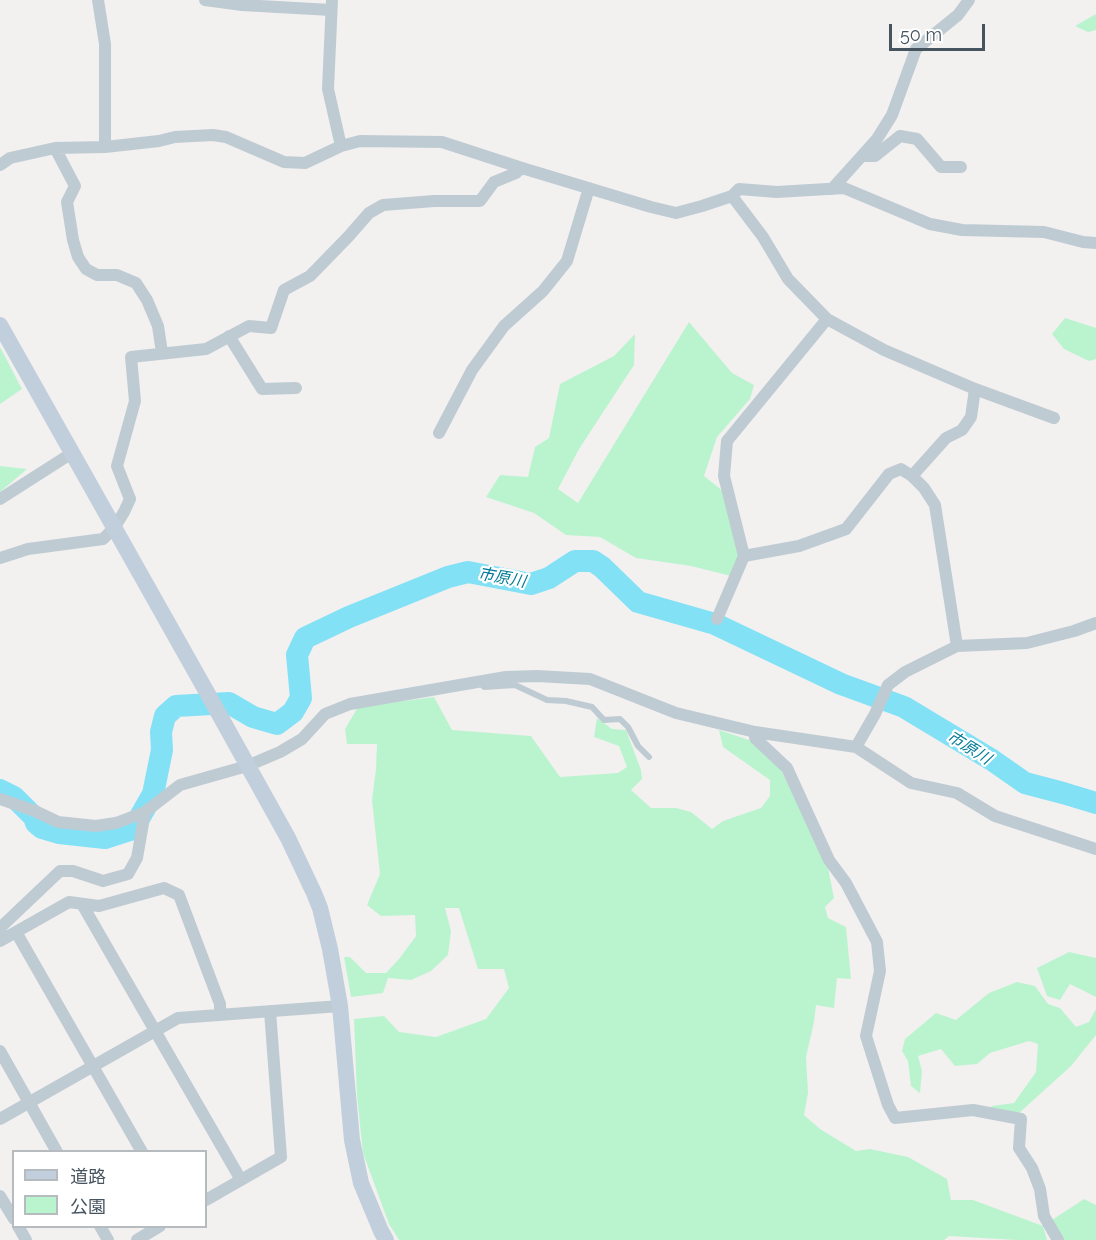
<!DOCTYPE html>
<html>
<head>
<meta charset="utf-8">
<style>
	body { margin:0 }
	#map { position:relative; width:1096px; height:1240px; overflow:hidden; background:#f3f0f0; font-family:Raleway,"Noto Sans JP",sans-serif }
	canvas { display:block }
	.legend { position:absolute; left:12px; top:1150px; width:195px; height:78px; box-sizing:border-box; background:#fff; border:2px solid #b5bbbf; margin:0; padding:8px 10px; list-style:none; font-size:18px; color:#465460 }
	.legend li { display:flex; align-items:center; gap:12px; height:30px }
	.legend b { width:30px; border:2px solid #b5bbbf }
	.scale { position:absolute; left:889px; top:24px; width:96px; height:27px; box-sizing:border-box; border:3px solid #465460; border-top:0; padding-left:8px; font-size:18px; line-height:21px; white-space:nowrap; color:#465460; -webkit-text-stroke:4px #fff; paint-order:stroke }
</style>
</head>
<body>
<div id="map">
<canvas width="1096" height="1240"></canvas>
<ul class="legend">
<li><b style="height:8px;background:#c1cedb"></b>道路</li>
<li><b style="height:16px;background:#baf4cf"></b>公園</li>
</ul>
<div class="scale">50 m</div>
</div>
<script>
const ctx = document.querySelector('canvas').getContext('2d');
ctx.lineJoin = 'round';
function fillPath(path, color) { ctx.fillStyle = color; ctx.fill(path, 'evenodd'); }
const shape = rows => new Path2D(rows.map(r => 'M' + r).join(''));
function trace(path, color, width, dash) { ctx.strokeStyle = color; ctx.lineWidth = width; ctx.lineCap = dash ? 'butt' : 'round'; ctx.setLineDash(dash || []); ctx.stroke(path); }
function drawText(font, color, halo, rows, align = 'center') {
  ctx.font = font + ' Raleway,"Noto Sans JP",sans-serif'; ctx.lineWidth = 4.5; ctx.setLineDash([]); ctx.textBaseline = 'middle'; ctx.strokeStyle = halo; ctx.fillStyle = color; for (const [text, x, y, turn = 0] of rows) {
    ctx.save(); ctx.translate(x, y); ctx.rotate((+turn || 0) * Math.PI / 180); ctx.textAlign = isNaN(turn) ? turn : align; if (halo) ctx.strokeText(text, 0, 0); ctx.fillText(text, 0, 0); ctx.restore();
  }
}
const green = shape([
	[1096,14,1096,30,1088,32,1075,26],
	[1065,318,1096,328,1096,359,1089,361,1064,349,1052,334],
	[689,322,732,373,754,385,750,399,717,437,704,476,723,491,740,551,731,576,691,566,636,558,600,537,566,535,534,513,486,497,500,475,528,477,535,447,549,438,560,384,614,356,635,334,634,365,579,449,558,489,578,503],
	[0,347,22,389,0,404],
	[0,466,27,469,0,492],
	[434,697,452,730,531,736,560,777,618,773,627,767,619,746,594,737,597,718,612,729,626,730,641,770,642,779,631,790,651,808,676,808,691,812,712,829,723,821,761,808,770,796,770,780,723,747,719,730,761,744,781,770,827,863,834,898,825,907,828,918,846,927,851,979,837,978,834,1008,816,1005,814,1022,806,1057,808,1093,804,1115,820,1129,856,1151,870,1149,908,1157,947,1179,951,1200,973,1200,1043,1226,1047,1240,1016,1240,949,1236,944,1240,399,1240,389,1224,363,1153,357,1096,354,1019,384,1016,399,1032,436,1037,486,1019,509,988,504,969,478,969,459,908,445,908,451,931,448,955,431,971,411,980,388,978,383,993,351,997,344,957,350,957,366,973,386,973,399,959,416,936,415,915,381,916,367,905,380,874,372,800,376,769,377,744,347,744,345,729,358,707],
	[1069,952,1096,958,1096,997,1070,984,1060,1000,1047,996,1037,968],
	[1017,982,1035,986,1048,1004,1060,1008,1076,1027,1089,1022,1096,1009,1096,1035,1071,1066,1018,1114,989,1109,992,1106,1014,1103,1036,1072,1038,1044,1029,1041,990,1053,977,1064,955,1066,941,1049,918,1056,922,1071,920,1093,911,1086,908,1061,902,1051,905,1039,936,1013,956,1020,989,993],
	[1084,1199,1096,1205,1096,1240,1062,1240,1052,1220]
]);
const river = shape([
	[0,790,14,797,34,817,36,823,42,828,59,833,105,838,133,829,153,794,162,750,161,732,165,716,176,706,229,703,253,717,277,724,293,712,301,698,297,655,305,638,349,617,448,577,468,572,531,584,549,578,575,561,593,561,602,567,638,602,715,624,841,684,904,707,992,760,1025,783,1063,793,1096,803]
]);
const lane = shape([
	[480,682,484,687,515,685,547,700,566,701,592,707,604,720,620,719,628,727,638,746,649,757]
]);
const street = shape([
	[98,0,105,44,105,147],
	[205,0,242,5,331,10],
	[332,0,328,89,341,146],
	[55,148,75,186,67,202,73,240,78,257,86,269,97,275,117,275,136,283,147,300,158,326,162,353],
	[863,156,875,156,900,136,917,139,941,167,961,167],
	[0,165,10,158,55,148,105,147,159,141,175,137,213,135,226,137,284,162,305,163,341,146,360,141,442,142,522,168,651,207,676,213,702,206,732,196,739,189,777,192,844,188,930,224,962,230,1044,232,1083,242,1096,243],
	[832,189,877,139,892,115,916,49,958,15,969,0],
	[732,196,763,237,788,279,827,319,884,350,975,389,1054,418],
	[229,336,262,389,296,388],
	[439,433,472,370,504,326,543,291,567,261,589,188],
	[912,476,946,438,962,430,971,417,975,389],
	[0,499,72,453],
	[744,556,799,546,846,529,889,474,901,469,912,476,924,488,935,505,957,646],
	[0,558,28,549,103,539,114,528,124,512,130,499,117,466,135,401,131,357,206,349,249,326,271,328,284,290,310,276,348,237,369,213,383,205,434,201,480,201,494,182,516,173,522,168],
	[717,619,744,556,724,476,727,441,827,319],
	[755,732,755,738,787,768,829,860,846,883,877,942,880,971,866,1036,888,1105,895,1118,973,1110,1021,1119,1019,1148,1032,1168,1040,1189,1044,1216,1058,1240],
	[856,747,875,714,888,685,905,672,957,646,1027,643,1074,631,1096,623],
	[0,799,35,811,58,822,96,826,116,823,145,812,180,785,247,766,280,752,302,739,325,714,350,704,506,677,537,676,590,679,676,713,755,732,856,747,911,783,957,793,995,816,1096,849],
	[82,904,241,1180],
	[0,928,60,871,73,871,103,881,128,874,137,858,145,812],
	[16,932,142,1152],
	[0,941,69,902,99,906,164,888,179,895,220,1004,220,1015],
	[0,1051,57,1152],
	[0,1119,178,1018,340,1006],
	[0,1196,14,1219],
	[206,1200,281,1157,270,1011],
	[18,1226,26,1240],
	[100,1226,108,1240],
	[137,1240,160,1226]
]);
const secondary = shape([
	[0,325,209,696,288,838,314,893,320,908,330,949,340,1006,352,1140,361,1183,381,1231,386,1240]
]);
const waterNames = [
	["市原川",502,578,10],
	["市原川",969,748,32]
];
fillPath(green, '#baf4cf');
trace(river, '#83e1f5', 22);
trace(lane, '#bfcbd3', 6);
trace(street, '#bfcbd3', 12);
trace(secondary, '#c1cedb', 16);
drawText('italic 16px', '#037c97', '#fff', waterNames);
</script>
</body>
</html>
